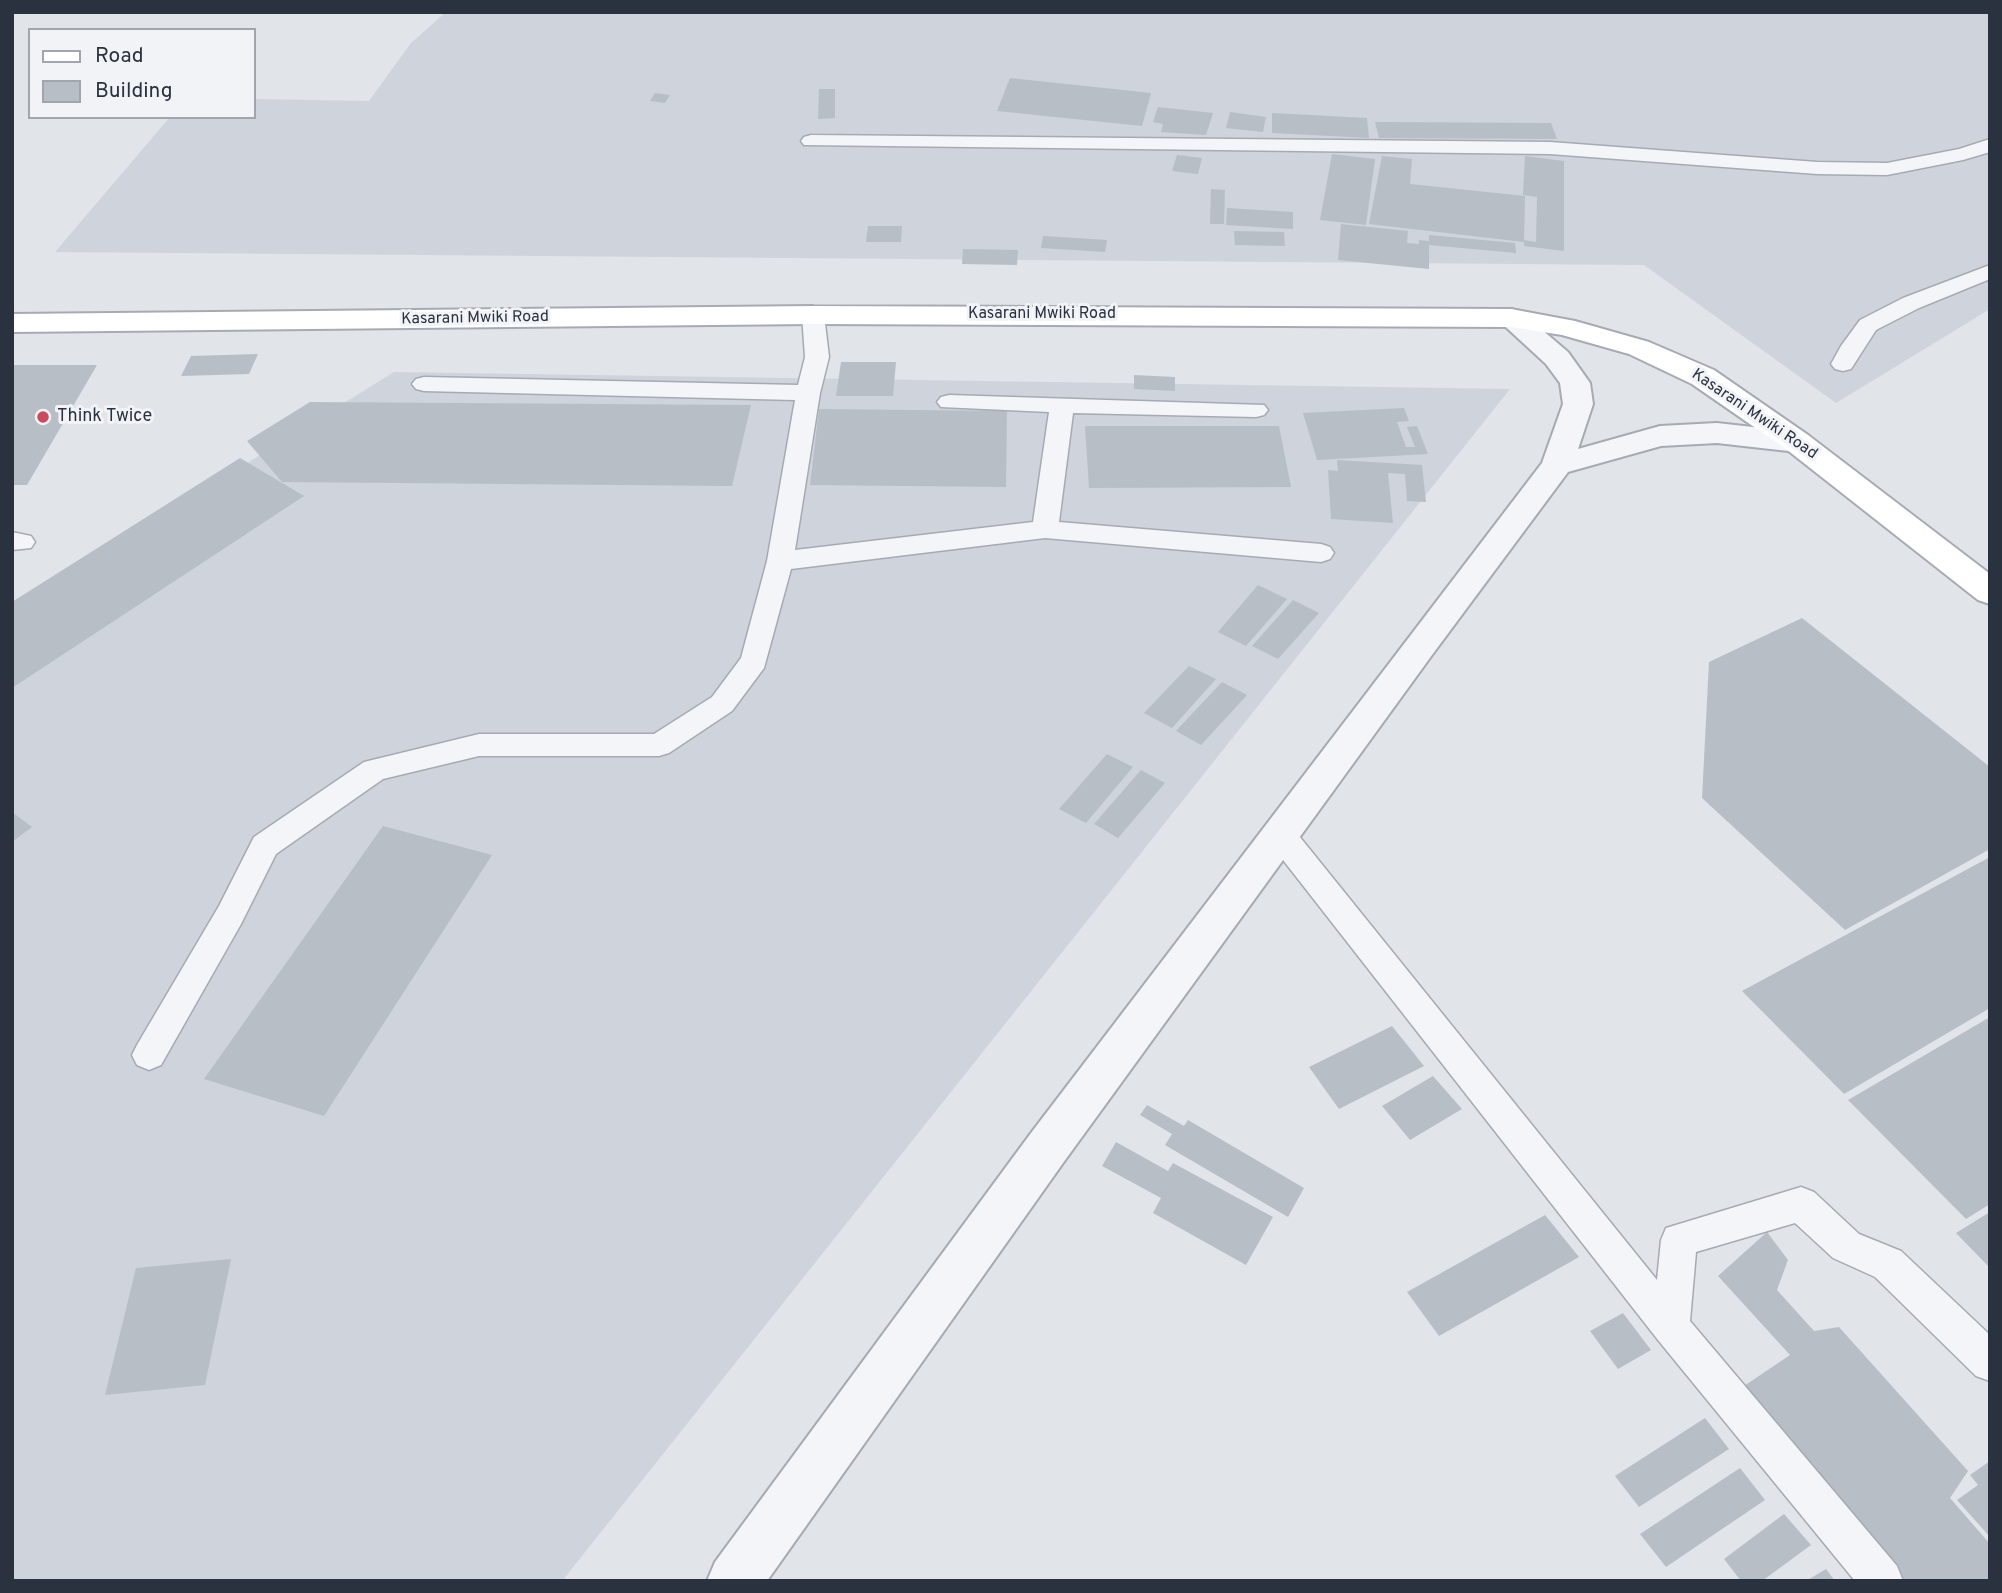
<!DOCTYPE html>
<html>
<head>
<meta charset="utf-8">
<style>
	body { margin:0 }
	#map { position:relative; width:2002px; height:1593px; overflow:hidden; background:#e1e4e9; font-family:Overpass,sans-serif }
	canvas { display:block }
	.frame { position:absolute; inset:0; border:14px solid #2a3240; pointer-events:none }
	.legend { position:absolute; left:28px; top:28px; width:228px; height:91px; box-sizing:border-box; background:#f1f3f7; border:2px solid #a1a6ae; margin:0; padding:9px 12px; list-style:none; font-size:21px; color:#2a3240 }
	.legend li { display:flex; align-items:center; gap:14px; height:35px }
	.legend b { width:35px; border:2px solid #a1a6ae }
</style>
</head>
<body>
<div id="map">
<canvas width="2002" height="1593"></canvas>
<div class="frame"></div>
<ul class="legend">
<li><b style="height:9px;background:#fff"></b>Road</li>
<li><b style="height:19px;background:#b8bec6"></b>Building</li>
</ul>
</div>
<script>
const ctx = document.querySelector('canvas').getContext('2d');
ctx.lineJoin = 'round';
function fillPath(path, color) { ctx.fillStyle = color; ctx.fill(path, 'evenodd'); }
const shape = rows => new Path2D(rows.map(r => 'M' + r).join(''));
function trace(path, color, width, dash) { ctx.strokeStyle = color; ctx.lineWidth = width; ctx.lineCap = dash ? 'butt' : 'round'; ctx.setLineDash(dash || []); ctx.stroke(path); }
function drawText(font, color, halo, rows, align = 'center') {
  ctx.font = font + ' Overpass,sans-serif'; ctx.lineWidth = 6; ctx.setLineDash([]); ctx.textBaseline = 'middle'; ctx.strokeStyle = halo; ctx.fillStyle = color; for (const [text, x, y, turn = 0] of rows) {
    ctx.save(); ctx.translate(x, y); ctx.rotate((+turn || 0) * Math.PI / 180); ctx.textAlign = isNaN(turn) ? turn : align; if (halo) ctx.strokeText(text, 0, 0); ctx.fillText(text, 0, 0); ctx.restore();
  }
}
const built = shape([
	[446,12,1990,12,1990,309,1836,403,1644,265,55,252,170,117,254,117,254,99,369,101,411,43],
	[394,372,1510,389,562,1581,12,1581,12,609]
]);
const building = shape([
	[1010,78,1151,93,1142,126,997,111],
	[819,89,835,89,835,118,818,119],
	[655,93,670,95,665,103,650,101],
	[1158,107,1213,113,1206,135,1161,132,1163,124,1153,122],
	[1230,112,1266,117,1263,132,1226,128],
	[1272,113,1367,118,1369,138,1272,133],
	[1375,122,1551,123,1557,139,1379,138],
	[1332,154,1375,159,1366,225,1320,220],
	[1177,155,1202,158,1198,174,1172,171],
	[1382,156,1412,159,1410,184,1525,196,1524,242,1369,224],
	[1525,156,1564,161,1564,251,1524,246,1524,240,1536,242,1537,197,1523,195],
	[1211,189,1225,190,1224,224,1210,224],
	[1227,208,1293,212,1293,229,1226,225],
	[1341,224,1408,231,1407,243,1419,244,1419,240,1429,241,1429,235,1515,243,1516,253,1429,245,1429,269,1338,260],
	[868,226,902,226,901,242,866,242],
	[1234,231,1284,232,1285,246,1235,245],
	[1043,236,1107,240,1105,252,1041,248],
	[963,249,1018,250,1017,265,962,264],
	[258,354,249,374,181,376,191,356],
	[841,362,896,362,893,396,836,396],
	[12,365,97,365,27,485,12,485],
	[1134,375,1175,377,1175,391,1134,389],
	[310,402,751,405,732,486,282,482,247,441],
	[1404,408,1409,421,1397,422,1406,447,1415,447,1407,427,1417,426,1428,454,1317,460,1303,413],
	[819,409,1007,411,1006,487,810,485],
	[1085,426,1279,426,1291,487,1089,488],
	[240,458,304,496,12,688,12,602],
	[1337,460,1422,465,1426,502,1407,501,1405,474,1388,473,1393,523,1331,519,1328,470,1338,471],
	[1258,585,1287,599,1246,646,1218,632],
	[1293,600,1319,613,1278,659,1252,646],
	[1802,618,1990,767,1990,849,1845,930,1702,798,1709,662],
	[1189,666,1216,679,1172,728,1144,713],
	[1222,682,1247,695,1201,745,1176,731],
	[1107,754,1133,767,1086,823,1059,809],
	[1141,770,1165,783,1118,838,1094,824],
	[12,812,32,827,12,842],
	[383,826,492,855,324,1116,204,1079],
	[1990,857,1990,1008,1844,1094,1742,991],
	[1990,1017,1990,1204,1966,1219,1848,1100],
	[1392,1026,1424,1066,1339,1109,1309,1067],
	[1433,1076,1462,1109,1410,1140,1382,1106],
	[1147,1105,1184,1126,1188,1120,1304,1188,1288,1217,1165,1145,1172,1134,1140,1115],
	[1116,1142,1168,1171,1173,1163,1273,1217,1246,1265,1153,1213,1161,1198,1102,1166],
	[1990,1212,1990,1268,1956,1233],
	[1545,1215,1579,1257,1439,1336,1407,1292],
	[1767,1232,1788,1260,1777,1290,1814,1331,1839,1327,1968,1471,1950,1498,1990,1544,1990,1581,1901,1581,1744,1386,1790,1355,1718,1276],
	[231,1259,205,1385,105,1395,136,1268],
	[1623,1313,1651,1350,1618,1369,1590,1331],
	[1705,1418,1729,1449,1639,1507,1615,1476],
	[1990,1461,1990,1537,1957,1500,1978,1485,1970,1475],
	[1740,1468,1765,1500,1666,1567,1640,1534],
	[1784,1514,1811,1545,1762,1581,1741,1581,1724,1559],
	[1826,1569,1835,1581,1806,1581]
]);
const service = shape([
	[811,135,1550,142,1817,162,1887,163,1959,149,1990,139,1990,152,1963,160,1887,175,1817,174,1550,154,804,145,801,141,804,137,811,135],
	[1990,265,1990,279,1919,308,1876,330,1851,369,1843,371,1835,369,1831,364,1841,346,1860,320,1903,298,1990,265],
	[813,308,821,310,824,315,829,357,820,393,795,550,1033,522,1049,412,941,407,937,402,941,397,949,395,1264,405,1268,410,1264,415,1256,417,1073,413,1059,522,1321,544,1330,547,1334,553,1330,559,1321,562,1045,538,791,569,764,668,732,711,669,753,659,756,479,756,383,779,276,854,241,924,161,1065,149,1070,137,1065,132,1055,137,1045,219,906,254,837,364,762,479,734,654,734,712,697,741,658,767,561,795,400,424,391,416,389,412,384,416,379,424,377,798,385,805,357,802,315,805,310,813,308],
	[12,532,31,536,35,542,31,548,12,550,12,532],
	[1280,822,1291,826,1657,1280,1661,1240,1666,1228,1801,1187,1814,1192,1859,1234,1901,1251,1990,1335,1990,1381,1976,1376,1875,1277,1833,1258,1795,1223,1696,1252,1690,1321,1897,1566,1903,1581,1855,1581,1658,1340,1269,842,1265,834,1269,826,1280,822]
]);
const minor = shape([
	[1511,309,1521,312,1568,352,1590,383,1593,404,1578,449,1660,426,1717,423,1797,432,1808,435,1813,442,1808,449,1797,452,1717,443,1661,446,1568,472,1432,655,1063,1163,767,1581,707,1581,715,1562,1031,1133,1542,463,1563,404,1560,383,1546,364,1496,318,1501,312,1511,309]
]);
const secondary = shape([
	[813,306,1511,309,1575,321,1649,342,1714,370,1808,435,1990,574,1990,604,1978,600,1786,449,1692,384,1629,354,1562,335,1511,327,813,324,12,332,12,314,813,306]
]);
const markers = [
	[43,417,7,"#ca4a5e"]
];
const farStreetnames = [
	["Kasarani Mwiki Road",1042,315],
	["Kasarani Mwiki Road",475,319,-1],
	["Kasarani Mwiki Road",1754,415,34]
];
const poiNames = [
	["Think Twice",57,417]
];
fillPath(built, '#cfd3db');
fillPath(building, '#b8bec6');
trace(service, '#a6abb3', 3);
trace(minor, '#a6abb3', 4);
trace(secondary, '#a6abb3', 4);
fillPath(service, '#f4f5f8');
fillPath(minor, '#f4f5f8');
fillPath(secondary, '#fff');
for (const [x, y, r, color] of markers) { const dot = new Path2D(); dot.arc(x, y, r, 0, 2 * Math.PI); ctx.fillStyle = color; ctx.fill(dot); trace(dot, '#f1f3f7', 2.5); }
drawText('16px', '#2a3240', '#f1f3f7', farStreetnames);
drawText('18px', '#2a3240', '#f1f3f7', poiNames, 'left');
</script>
</body>
</html>
